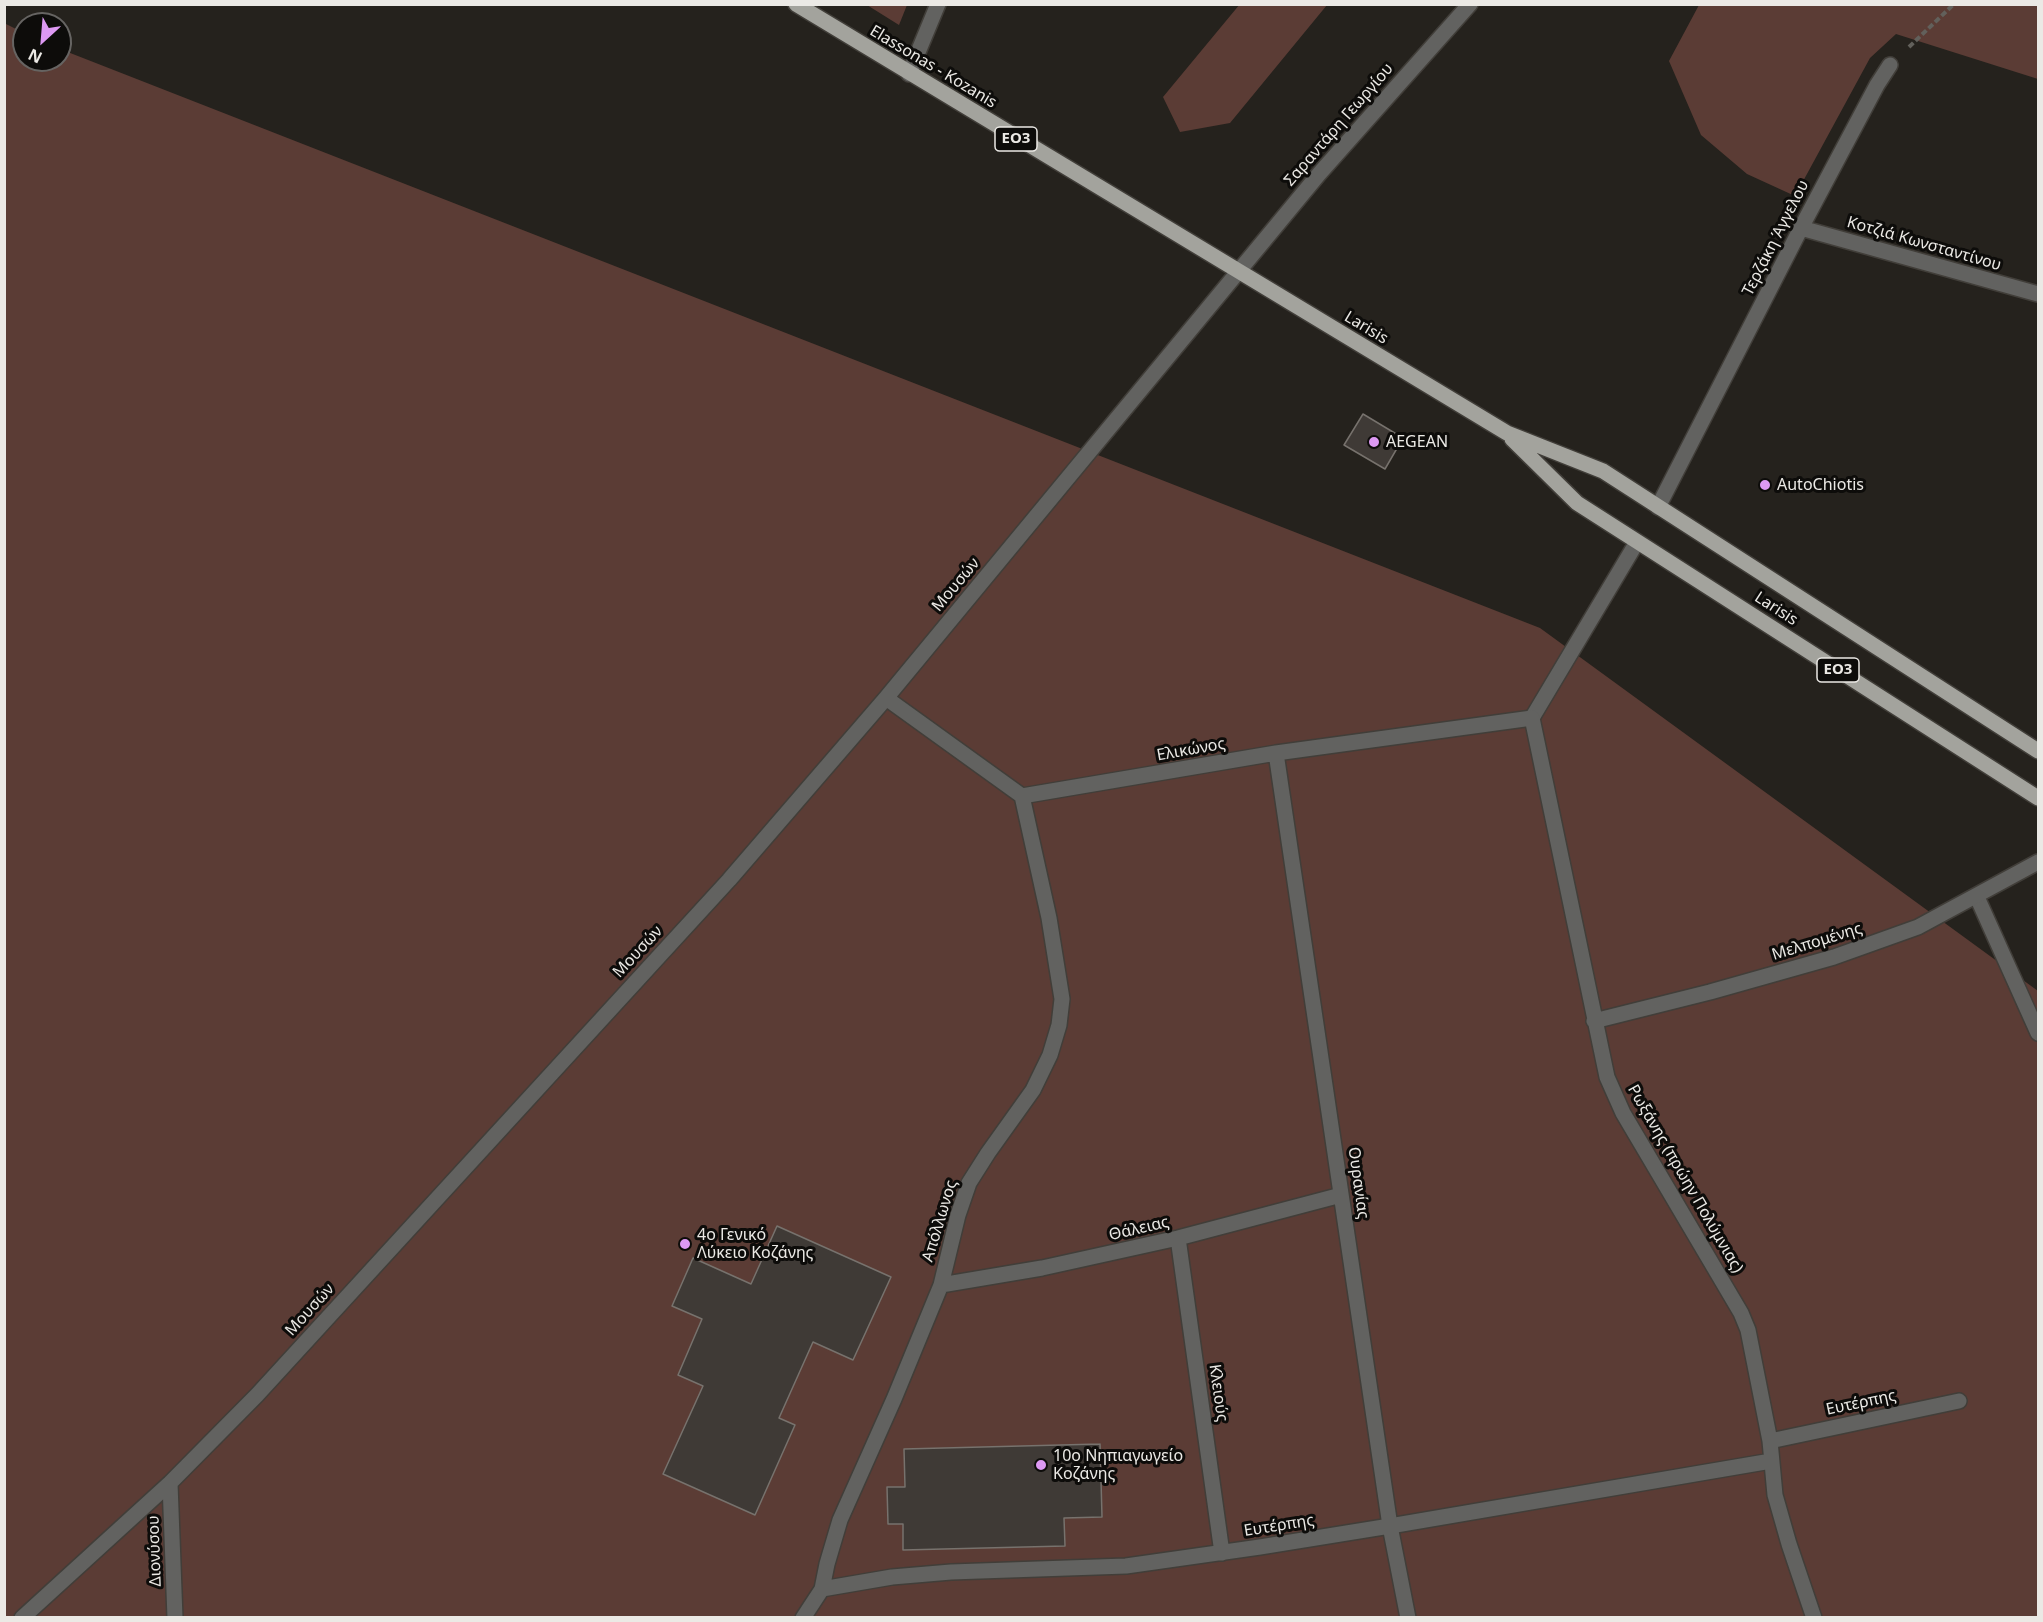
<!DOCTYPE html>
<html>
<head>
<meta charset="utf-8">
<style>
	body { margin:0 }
	#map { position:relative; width:2043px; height:1622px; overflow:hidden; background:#25221d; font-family:"Noto Sans",sans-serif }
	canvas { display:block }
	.frame { position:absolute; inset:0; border:6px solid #ebe9e5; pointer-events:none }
	.north { position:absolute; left:12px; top:12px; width:60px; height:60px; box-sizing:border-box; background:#0d0c0a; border:2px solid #666462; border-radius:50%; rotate:206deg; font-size:16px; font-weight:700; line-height:24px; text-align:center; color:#ebe9e5 }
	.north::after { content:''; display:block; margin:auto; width:21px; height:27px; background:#dd99f3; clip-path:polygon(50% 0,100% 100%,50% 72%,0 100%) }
</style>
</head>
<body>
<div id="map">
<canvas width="2043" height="1622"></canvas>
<div class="frame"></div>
<div class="north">N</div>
</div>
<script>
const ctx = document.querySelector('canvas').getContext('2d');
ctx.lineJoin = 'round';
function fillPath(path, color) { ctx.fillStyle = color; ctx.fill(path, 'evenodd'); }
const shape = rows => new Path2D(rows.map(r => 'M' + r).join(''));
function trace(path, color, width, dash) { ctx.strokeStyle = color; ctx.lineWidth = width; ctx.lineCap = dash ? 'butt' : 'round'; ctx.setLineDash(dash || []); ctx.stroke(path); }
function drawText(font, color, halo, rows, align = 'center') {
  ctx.font = font + ' "Noto Sans",sans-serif'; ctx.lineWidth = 6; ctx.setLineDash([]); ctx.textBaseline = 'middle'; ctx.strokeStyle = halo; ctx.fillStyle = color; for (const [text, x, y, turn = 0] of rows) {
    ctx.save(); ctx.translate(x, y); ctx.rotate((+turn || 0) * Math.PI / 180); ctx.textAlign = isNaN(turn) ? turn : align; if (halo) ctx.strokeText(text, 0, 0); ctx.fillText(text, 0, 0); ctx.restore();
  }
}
const green = shape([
	[1240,4,1327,5,1230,123,1180,132,1163,97],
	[867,5,907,5,899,25],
	[1699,5,2038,5,2038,79,1896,34,1870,58,1795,196,1747,174,1701,135,1669,61],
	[4,23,24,33,24,60,60,60,60,49,1540,628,2038,991,2038,1617,5,1617]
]);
const building = shape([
	[1363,414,1403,438,1385,469,1344,445,1363,414],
	[777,1226,891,1277,853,1360,813,1342,779,1418,795,1425,755,1515,663,1474,703,1386,678,1375,702,1319,672,1306,693,1258,751,1284,777,1226],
	[1100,1444,1102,1517,1064,1518,1065,1546,903,1550,903,1524,888,1524,887,1487,905,1487,904,1449,1100,1444]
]);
const path = shape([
	[1909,47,1954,4]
]);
const pedestrian = shape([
	[1532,718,1637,542],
	[1977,897,2038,1033]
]);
const minor = shape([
	[909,74,938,4],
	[1801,228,2038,294],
	[1658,507,1801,228,1877,85,1890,65],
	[886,698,1022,796,1276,753,1532,718,1607,1077,1623,1113,1741,1313,1748,1330,1770,1441,1775,1495,1789,1544,1814,1618],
	[1276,753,1390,1526,1408,1618],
	[1594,1021,1710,992,1834,957,1918,927,2038,862],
	[1178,1238,1222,1553],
	[941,1285,1042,1268,1178,1238,1341,1195],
	[1770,1441,1959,1401],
	[170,1483,175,1618],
	[822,1589,827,1564,840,1520,894,1399,941,1285,958,1215,969,1183,988,1153,1033,1090,1050,1055,1059,1025,1062,999,1049,918,1022,796],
	[22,1618,170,1483,257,1395,729,880,886,698,1319,174,1470,4],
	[803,1618,822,1589,892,1577,951,1572,1126,1566,1260,1547,1390,1526,1771,1461]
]);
const primary = shape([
	[796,4,1507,433,1603,471,2038,751],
	[1512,439,1577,503,2038,798]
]);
const markers = [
	[1374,442,6,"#dd99f3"],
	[1765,485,6,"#dd99f3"],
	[685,1244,6,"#dd99f3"],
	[1041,1465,6,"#dd99f3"]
];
const shields = [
	[1016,139,42],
	[1838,670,42]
];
const shieldNames = [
	["ΕΟ3",1016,139],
	["ΕΟ3",1838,670]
];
const streetNames = [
	["Elassonas - Kozanis",933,67,31],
	["Σαραντάρη Γεωργίου",1339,125,-49],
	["Τερζάκη Άγγελου",1776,238,-63],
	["Κοτζιά Κωνσταντίνου",1924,244,16],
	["Larisis",1366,328,31],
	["Μουσών",956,585,-50],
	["Larisis",1776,609,33],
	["Ελικώνος",1191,750,-10],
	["Μελπομένης",1817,942,-17],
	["Μουσών",638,952,-47],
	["Ρωξάνης (πρώην Πολύμνιας)",1685,1179,60],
	["Ουρανίας",1358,1183,82],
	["Απόλλωνος",940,1221,-73],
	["Θάλειας",1139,1229,-13],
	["Μουσών",310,1310,-48],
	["Κλειούς",1218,1393,82],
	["Ευτέρπης",1861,1403,-12],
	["Ευτέρπης",1279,1526,-9],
	["Διονύσου",155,1551,-92]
];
const poiNames = [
	["AEGEAN",1386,442],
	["AutoChiotis",1777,485],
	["4ο Γενικό",697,1235],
	["Λύκειο Κοζάνης",697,1253],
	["10ο Νηπιαγωγείο",1053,1456],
	["Κοζάνης",1053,1474]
];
fillPath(green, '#5b3c35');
fillPath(building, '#3f3a36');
trace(building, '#77726d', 1.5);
trace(pedestrian, '#413e39', 18);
trace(minor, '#413e39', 18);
trace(primary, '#413e39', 18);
trace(path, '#62605b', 4, [6, 3]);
trace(pedestrian, '#626260', 15);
trace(minor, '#626260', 15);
trace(primary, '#a3a39d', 15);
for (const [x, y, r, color] of markers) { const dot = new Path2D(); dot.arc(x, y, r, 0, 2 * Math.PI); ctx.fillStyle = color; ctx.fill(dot); trace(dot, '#0d0c0a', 2); }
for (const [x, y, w] of shields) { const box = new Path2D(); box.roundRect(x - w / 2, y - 12, w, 24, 4.5); ctx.fillStyle = '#0d0c0a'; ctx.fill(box); trace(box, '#ebe9e5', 1.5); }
drawText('bold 15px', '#ebe9e5', null, shieldNames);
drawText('16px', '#ebe9e5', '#0d0c0a', streetNames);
drawText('16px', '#ebe9e5', '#0d0c0a', poiNames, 'left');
</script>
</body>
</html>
